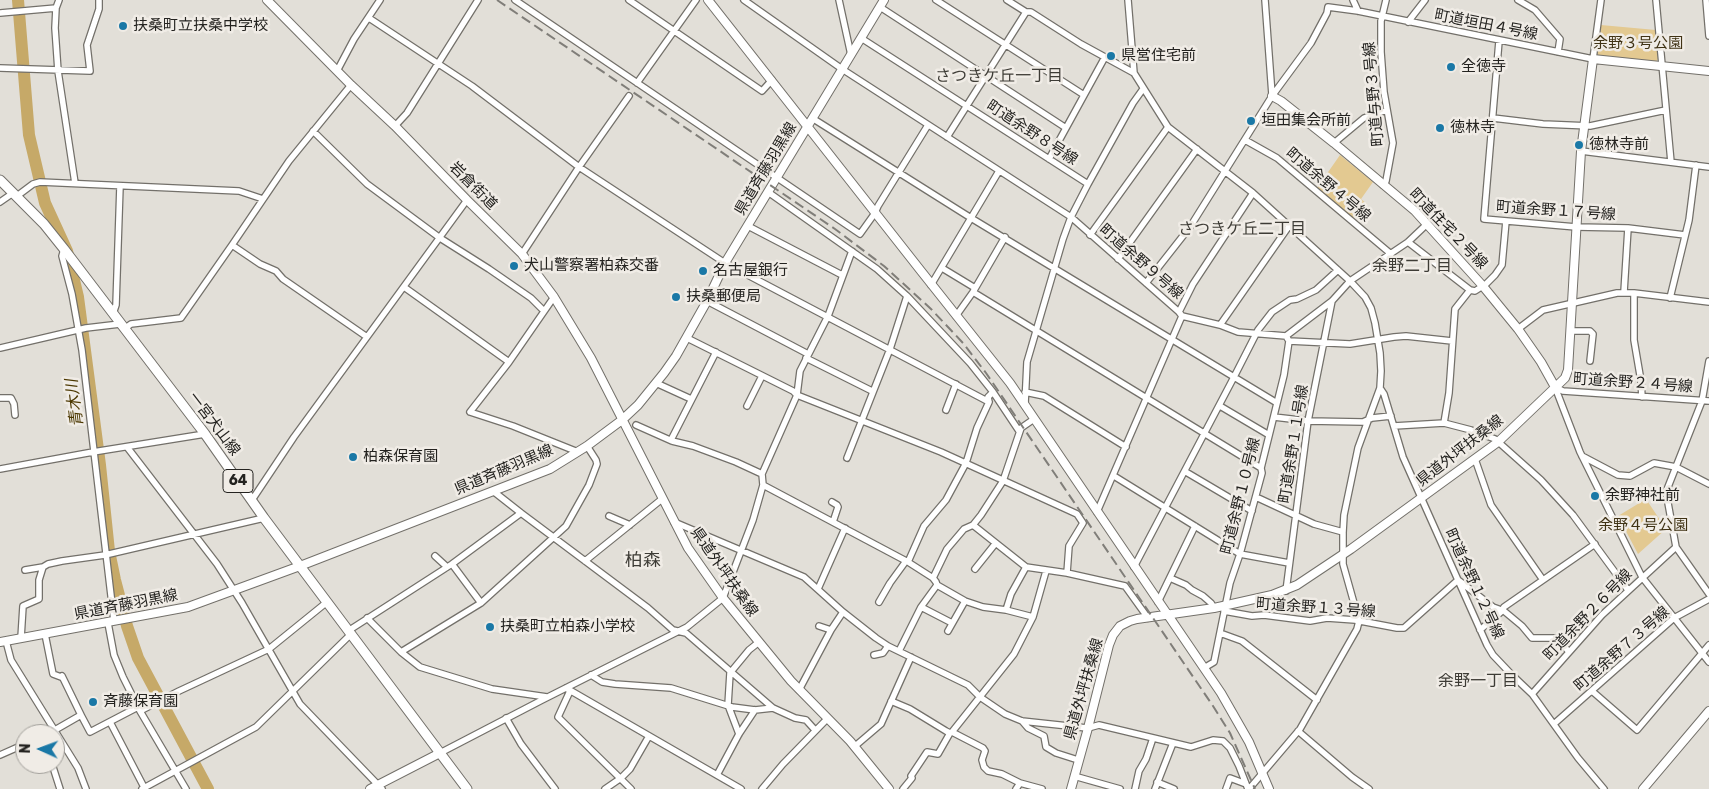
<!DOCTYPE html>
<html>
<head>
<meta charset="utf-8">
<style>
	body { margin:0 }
	#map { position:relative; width:1709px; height:789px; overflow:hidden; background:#e2dfd8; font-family:Rubik,sans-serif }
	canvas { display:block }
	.north { position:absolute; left:15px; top:724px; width:50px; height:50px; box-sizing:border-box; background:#f0ece6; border:1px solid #9e9c97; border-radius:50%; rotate:272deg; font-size:14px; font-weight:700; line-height:20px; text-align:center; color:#242320 }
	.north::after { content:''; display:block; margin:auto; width:18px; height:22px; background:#1a78a6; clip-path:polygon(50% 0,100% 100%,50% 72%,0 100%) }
</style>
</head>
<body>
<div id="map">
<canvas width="1709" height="789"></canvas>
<div class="north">N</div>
</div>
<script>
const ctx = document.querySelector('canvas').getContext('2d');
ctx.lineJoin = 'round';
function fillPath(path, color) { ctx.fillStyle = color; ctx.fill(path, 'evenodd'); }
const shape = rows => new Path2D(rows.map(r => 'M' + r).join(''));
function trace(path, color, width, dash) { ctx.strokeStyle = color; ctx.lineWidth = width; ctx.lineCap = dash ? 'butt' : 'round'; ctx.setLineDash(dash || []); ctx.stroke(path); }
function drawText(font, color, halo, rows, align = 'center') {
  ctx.font = font + ' Rubik,"Noto Sans JP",sans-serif'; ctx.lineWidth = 5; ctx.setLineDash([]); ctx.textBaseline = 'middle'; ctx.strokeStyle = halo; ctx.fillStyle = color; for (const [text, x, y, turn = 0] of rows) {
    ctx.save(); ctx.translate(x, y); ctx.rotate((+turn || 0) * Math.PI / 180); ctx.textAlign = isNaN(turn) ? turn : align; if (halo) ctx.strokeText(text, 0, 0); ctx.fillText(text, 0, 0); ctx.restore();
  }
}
const green = shape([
	[1601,25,1656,30,1658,59,1656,62,1599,56,1597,54],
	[1340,155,1373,182,1361,199,1367,204,1353,219,1317,188],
	[1646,499,1666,529,1638,554,1618,516]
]);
const river = shape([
	[18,0,29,135,45,203,67,251,78,297,100,465,109,551,115,580,127,626,138,658,208,789]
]);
const street = shape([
	[59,0,56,8,55,28,58,71,75,183],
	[515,0,860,234,875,213,878,206,928,125],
	[629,0,762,91,772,80],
	[744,0,842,69,1071,217,1179,312,1182,316,1220,325,1238,332,1286,336,1332,301,1350,281,1408,242,1427,224],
	[839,0,851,55],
	[936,0,1084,95],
	[1007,0,1026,12,1031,12,1081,44,1134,73,1168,127,1253,193,1350,281,1365,297,1371,308,1375,323,1380,353,1381,371,1380,388,1358,448,1344,515,1343,532,1343,564,1359,621,1357,629,1300,729,1249,789],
	[1128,0,1134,73],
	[1265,0,1272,95],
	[1353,0,1358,11],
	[1518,0,1535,10,1560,39,1558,52],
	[1656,0,1671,162],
	[1706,0,1709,36],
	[880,7,1066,128],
	[0,13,56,8],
	[369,18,472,86,579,167,725,263,989,402],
	[1408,22,1425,0],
	[861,38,1088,184],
	[1499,41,1484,219,1576,227,1628,228,1685,235],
	[0,68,90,71,87,45,99,9,99,0],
	[337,71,354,39,380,0],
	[637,83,696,0],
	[812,118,971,218,1234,377,1134,567],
	[1493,118,1543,124,1590,126,1666,110],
	[395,126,407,113,478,0],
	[313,131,367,184,440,238,489,269,531,298,544,311],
	[947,137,1026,12],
	[1245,140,1277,158,1391,254],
	[1334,143,1364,118,1387,110],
	[1581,151,1709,167],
	[1049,159,1105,57],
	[1383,185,1386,181,1393,143,1384,92,1381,52,1381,21,1386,0],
	[768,192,877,269,907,296,890,349,847,458],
	[17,196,33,184,40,182,239,191,263,199],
	[0,202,13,193],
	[748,226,842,275],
	[1090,235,1168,127],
	[1408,242,1470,290],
	[232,245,260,264,276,271,283,279,367,337],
	[64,249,62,256,72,294,82,350,114,621],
	[522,254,579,167,629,96],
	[1118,259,1197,149],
	[942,268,975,288],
	[1146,283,1190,227,1272,96,1311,43,1327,13,1328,7,1358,11,1593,59,1601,0],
	[931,285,999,171],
	[404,287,509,362],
	[973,292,1261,468],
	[1624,292,1628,228],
	[1634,293,1634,340,1641,381,1642,397],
	[907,296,970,363,993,392,1019,431],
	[554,297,509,362,470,412,513,426,578,452],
	[1670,298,1689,220,1696,165],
	[707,301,808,354],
	[1179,312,1193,284,1253,193],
	[113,314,116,305,120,186],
	[956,316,973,292,1005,237],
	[1220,325,1289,226],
	[124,329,131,324,181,318,232,245,289,161,351,85],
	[1518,329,1543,310,1617,293,1634,293,1709,302],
	[1570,331,1590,331,1593,334,1590,361],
	[687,338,793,391,797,395,941,452,1077,514,1083,523,1069,546,1067,573,1125,586,1148,618],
	[1289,341,1350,344,1394,337,1406,336,1452,341],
	[0,348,86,328,120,324],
	[806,358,872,391],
	[656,383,691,399],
	[1555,387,1580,452,1642,577,1709,662],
	[1555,387,1563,391,1709,401],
	[1380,388,1384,394,1403,457,1487,645,1493,655,1512,675,1532,694,1578,758,1604,789],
	[1025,392,1044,396,1126,447],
	[0,398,11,398,14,404,15,415],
	[1277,403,1234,377,1258,330,1272,312,1290,300,1297,299,1316,290,1338,270],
	[1025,404,1027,362,1063,239,1071,217,1088,184,1133,103,1143,89],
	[747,406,762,376],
	[1220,406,1269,435],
	[946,410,956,384],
	[1274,417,1308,421,1363,422,1372,418,1391,416],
	[1444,423,1449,393,1455,309,1470,290,1475,291,1486,284,1495,275,1502,265,1506,221],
	[636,425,672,441,693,446,736,462,762,474],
	[1394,426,1444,423,1471,430,1495,439,1541,480,1573,515,1628,590],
	[672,441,672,438,716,352],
	[127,447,217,564,242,603,300,704,382,789],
	[1582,456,1618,475,1630,476,1654,463,1676,467,1709,484],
	[1475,459,1491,505,1543,580],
	[0,469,93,452,205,434],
	[1186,472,1252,511],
	[1114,476,1240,554,1289,563],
	[763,485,908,562,933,578,936,582,937,585,921,607,899,651],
	[493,491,521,513,648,608,673,630,686,633,773,708,795,718,806,720,815,730],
	[1256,497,1314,524,1343,532],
	[252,500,294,437,467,200],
	[832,502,837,505,838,507,833,522],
	[1097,512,1182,316],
	[609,516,630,525],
	[674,522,804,577,843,612,876,638,888,646,968,685,980,697,1005,714,1022,721,1087,728],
	[973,525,1026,567,1067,573],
	[1676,547,1709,594],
	[435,556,447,567],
	[585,561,662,499],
	[908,562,924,526,946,500,966,463,977,428,989,402,988,397,993,392],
	[452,564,481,603],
	[975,569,995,544],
	[25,570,43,567,48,564,62,561,105,555,264,518],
	[933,578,947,549,964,529,973,525,981,515,1003,481,1021,428,1034,419],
	[1170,578,1186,585,1192,590,1203,596,1211,603,1214,608],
	[937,585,965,601,983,607,1006,610,1033,617],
	[818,589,845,528],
	[1286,591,1308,421,1332,301],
	[879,602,890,583,906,561],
	[1158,602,1195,526],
	[921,607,952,623],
	[1006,610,1011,594,1026,567],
	[1224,611,1252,616,1264,615,1310,621,1327,618,1355,620,1397,628,1404,628,1458,580,1493,607,1504,611,1522,626,1532,638,1557,638,1569,652],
	[367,618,401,652,420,667,492,689,547,697],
	[108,623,114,655,123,677,138,707],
	[819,626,831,630],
	[1480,630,1501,612,1504,607,1595,544],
	[348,631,452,564,521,513],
	[948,631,965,601],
	[1220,633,1242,641,1317,700],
	[45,634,53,674,61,677,62,676,81,715],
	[21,638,23,606,39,599,39,580,43,567],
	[6,641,11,660,78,768,86,789],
	[401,652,481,603,566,526,589,485,597,464,596,460,587,446],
	[874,655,883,653,888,646],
	[1204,668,1214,662,1230,583,1240,554,1262,473,1261,468,1284,375,1289,341,1286,336],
	[591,675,602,682,615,684,671,688,732,707,755,710,773,708],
	[566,688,741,789],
	[799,690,831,630,843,612],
	[570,691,558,717,631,789],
	[1592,691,1637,730,1709,645],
	[1532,694,1602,615,1676,547,1666,492,1702,401,1709,361],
	[891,701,910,709,946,731,950,733,952,732,983,748,985,751,982,760,984,767,988,771,1002,774,1020,783],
	[140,711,186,789],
	[506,718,521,744,555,789],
	[1022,721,1028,728,1044,736,1046,747,1056,753,1078,760],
	[110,722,145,789],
	[1555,723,1674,618,1709,599],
	[1088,728,1099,725,1191,747,1213,740,1223,741,1230,748,1239,766,1248,789],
	[1298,731,1352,777,1369,789],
	[952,732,1014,654,1033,617,1046,571],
	[48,734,81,715,90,732,138,707,140,711,179,691,269,649,327,602],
	[739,734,728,705,730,673,749,650,759,642],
	[854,747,881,724,911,657],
	[440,753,542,700,679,631,687,627,723,598,753,520,763,485,762,474,797,395,800,371,828,316,852,251],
	[0,755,25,744],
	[52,764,60,789],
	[717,775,739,734,755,710],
	[1074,776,1120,789],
	[1157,782,1174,789],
	[142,789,256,727,351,634],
	[605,789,621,778,630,769,649,736],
	[762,789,783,764,827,719],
	[903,789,912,778,911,776,927,752,938,754,950,733],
	[1016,789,1020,783,1042,789],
	[1135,789,1139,771,1146,759,1153,738],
	[1155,789,1173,743],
	[1226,789,1230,778,1246,784]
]);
const secondary = shape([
	[267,0,351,85,395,126,467,200,522,254,554,297,591,358,688,548,723,598,791,681,850,741,889,789],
	[708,0,921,271,1010,383,1221,693,1249,742,1269,789],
	[1272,96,1281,101,1334,143,1415,211,1482,285,1518,329,1541,362,1555,387],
	[0,642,188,607,300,566,550,469,587,446,622,420,638,405,664,373,676,356,707,301,725,263,884,0],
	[370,789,440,753],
	[1071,789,1088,728,1109,645,1113,635,1120,626,1130,621,1137,619,1214,608,1272,595,1297,585,1351,549,1498,442,1565,378,1568,370,1581,151,1593,59,1709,71],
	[1643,789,1709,711]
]);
const primary = shape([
	[0,180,44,224,64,249,205,434,264,518,467,789]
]);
const rail = shape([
	[497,0,835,229,884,266,931,309,963,343,986,373,1213,706,1230,733,1255,789]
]);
const markers = [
	[123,26,5,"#1a78a6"],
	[1111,56,5,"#1a78a6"],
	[1451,67,5,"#1a78a6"],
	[1251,121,5,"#1a78a6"],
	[1440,128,5,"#1a78a6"],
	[1579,145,5,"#1a78a6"],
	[514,266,5,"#1a78a6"],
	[703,271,5,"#1a78a6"],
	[676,297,5,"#1a78a6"],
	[353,457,5,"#1a78a6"],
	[1595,496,5,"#1a78a6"],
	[490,627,5,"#1a78a6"],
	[93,702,5,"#1a78a6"]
];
const shields = [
	[238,481,30]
];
const shieldNames = [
	["64",238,481]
];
const streetNames = [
	["町道垣田４号線",1486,25,11],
	["町道与野３号線",1374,94,-95],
	["町道余野８号線",1032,133,33],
	["県道斉藤羽黒線",766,169,-59],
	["町道余野４号線",1328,185,40],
	["岩倉街道",473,186,45],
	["町道余野１７号線",1556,211,4],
	["町道住宅２号線",1448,229,46],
	["町道余野９号線",1141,262,41],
	["町道余野２４号線",1633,383,4],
	["一宮犬山線",214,424,53],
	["町道余野１１号線",1294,444,-81],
	["県道外坪扶桑線",1460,451,-38],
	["県道斉藤羽黒線",504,470,-23],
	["町道余野１０号線",1241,496,-76],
	["県道外坪扶桑線",724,572,55],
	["町道余野１２号線",1474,584,65],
	["県道斉藤羽黒線",126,605,-11],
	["町道余野１３号線",1316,608,4],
	["町道余野２６号線",1588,615,-46],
	["町道余野７３号線",1622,649,-41],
	["県道外坪扶桑線",1084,689,-74]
];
const poiNames = [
	["扶桑町立扶桑中学校",133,26],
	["県営住宅前",1121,56],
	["全徳寺",1461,67],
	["垣田集会所前",1261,121],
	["徳林寺",1450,128],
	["徳林寺前",1589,145],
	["犬山警察署柏森交番",524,266],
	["名古屋銀行",713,271],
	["扶桑郵便局",686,297],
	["柏森保育園",363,457],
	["余野神社前",1605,496],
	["扶桑町立柏森小学校",500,627],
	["斉藤保育園",103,702]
];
const parkNames = [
	["余野３号公園",1638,44],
	["余野４号公園",1643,526]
];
const neighbourhoodNames = [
	["さつきケ丘一丁目",999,76],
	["さつきケ丘二丁目",1242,229],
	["余野二丁目",1412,266],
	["余野一丁目",1478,681]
];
const waterNames = [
	["青木川",75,403,-97]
];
const quarterNames = [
	["柏森",643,561]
];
fillPath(green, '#e3c991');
trace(river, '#c6a968', 12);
trace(street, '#73706a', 8);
trace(secondary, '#73706a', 10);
trace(primary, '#73706a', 11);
trace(street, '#fff', 5.5);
trace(secondary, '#fff', 8);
trace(primary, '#fff', 9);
trace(rail, '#807e79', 2, [10, 5]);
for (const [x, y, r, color] of markers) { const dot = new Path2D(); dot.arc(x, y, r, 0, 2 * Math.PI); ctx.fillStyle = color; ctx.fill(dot); trace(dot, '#f0ece6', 2); }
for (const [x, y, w] of shields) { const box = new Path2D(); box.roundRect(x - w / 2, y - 11.5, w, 23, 4); ctx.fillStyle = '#f0ece6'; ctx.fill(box); trace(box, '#242320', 1); }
drawText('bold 14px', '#242320', null, shieldNames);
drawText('15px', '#242320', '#f0ece6', streetNames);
drawText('15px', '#242320', '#f0ece6', poiNames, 'left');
drawText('15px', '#403315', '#f0ece6', parkNames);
drawText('16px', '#3e3c36', '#f0ece6', neighbourhoodNames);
drawText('italic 16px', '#4c3800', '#f0ece6', waterNames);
drawText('18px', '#3e3c36', '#f0ece6', quarterNames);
</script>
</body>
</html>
